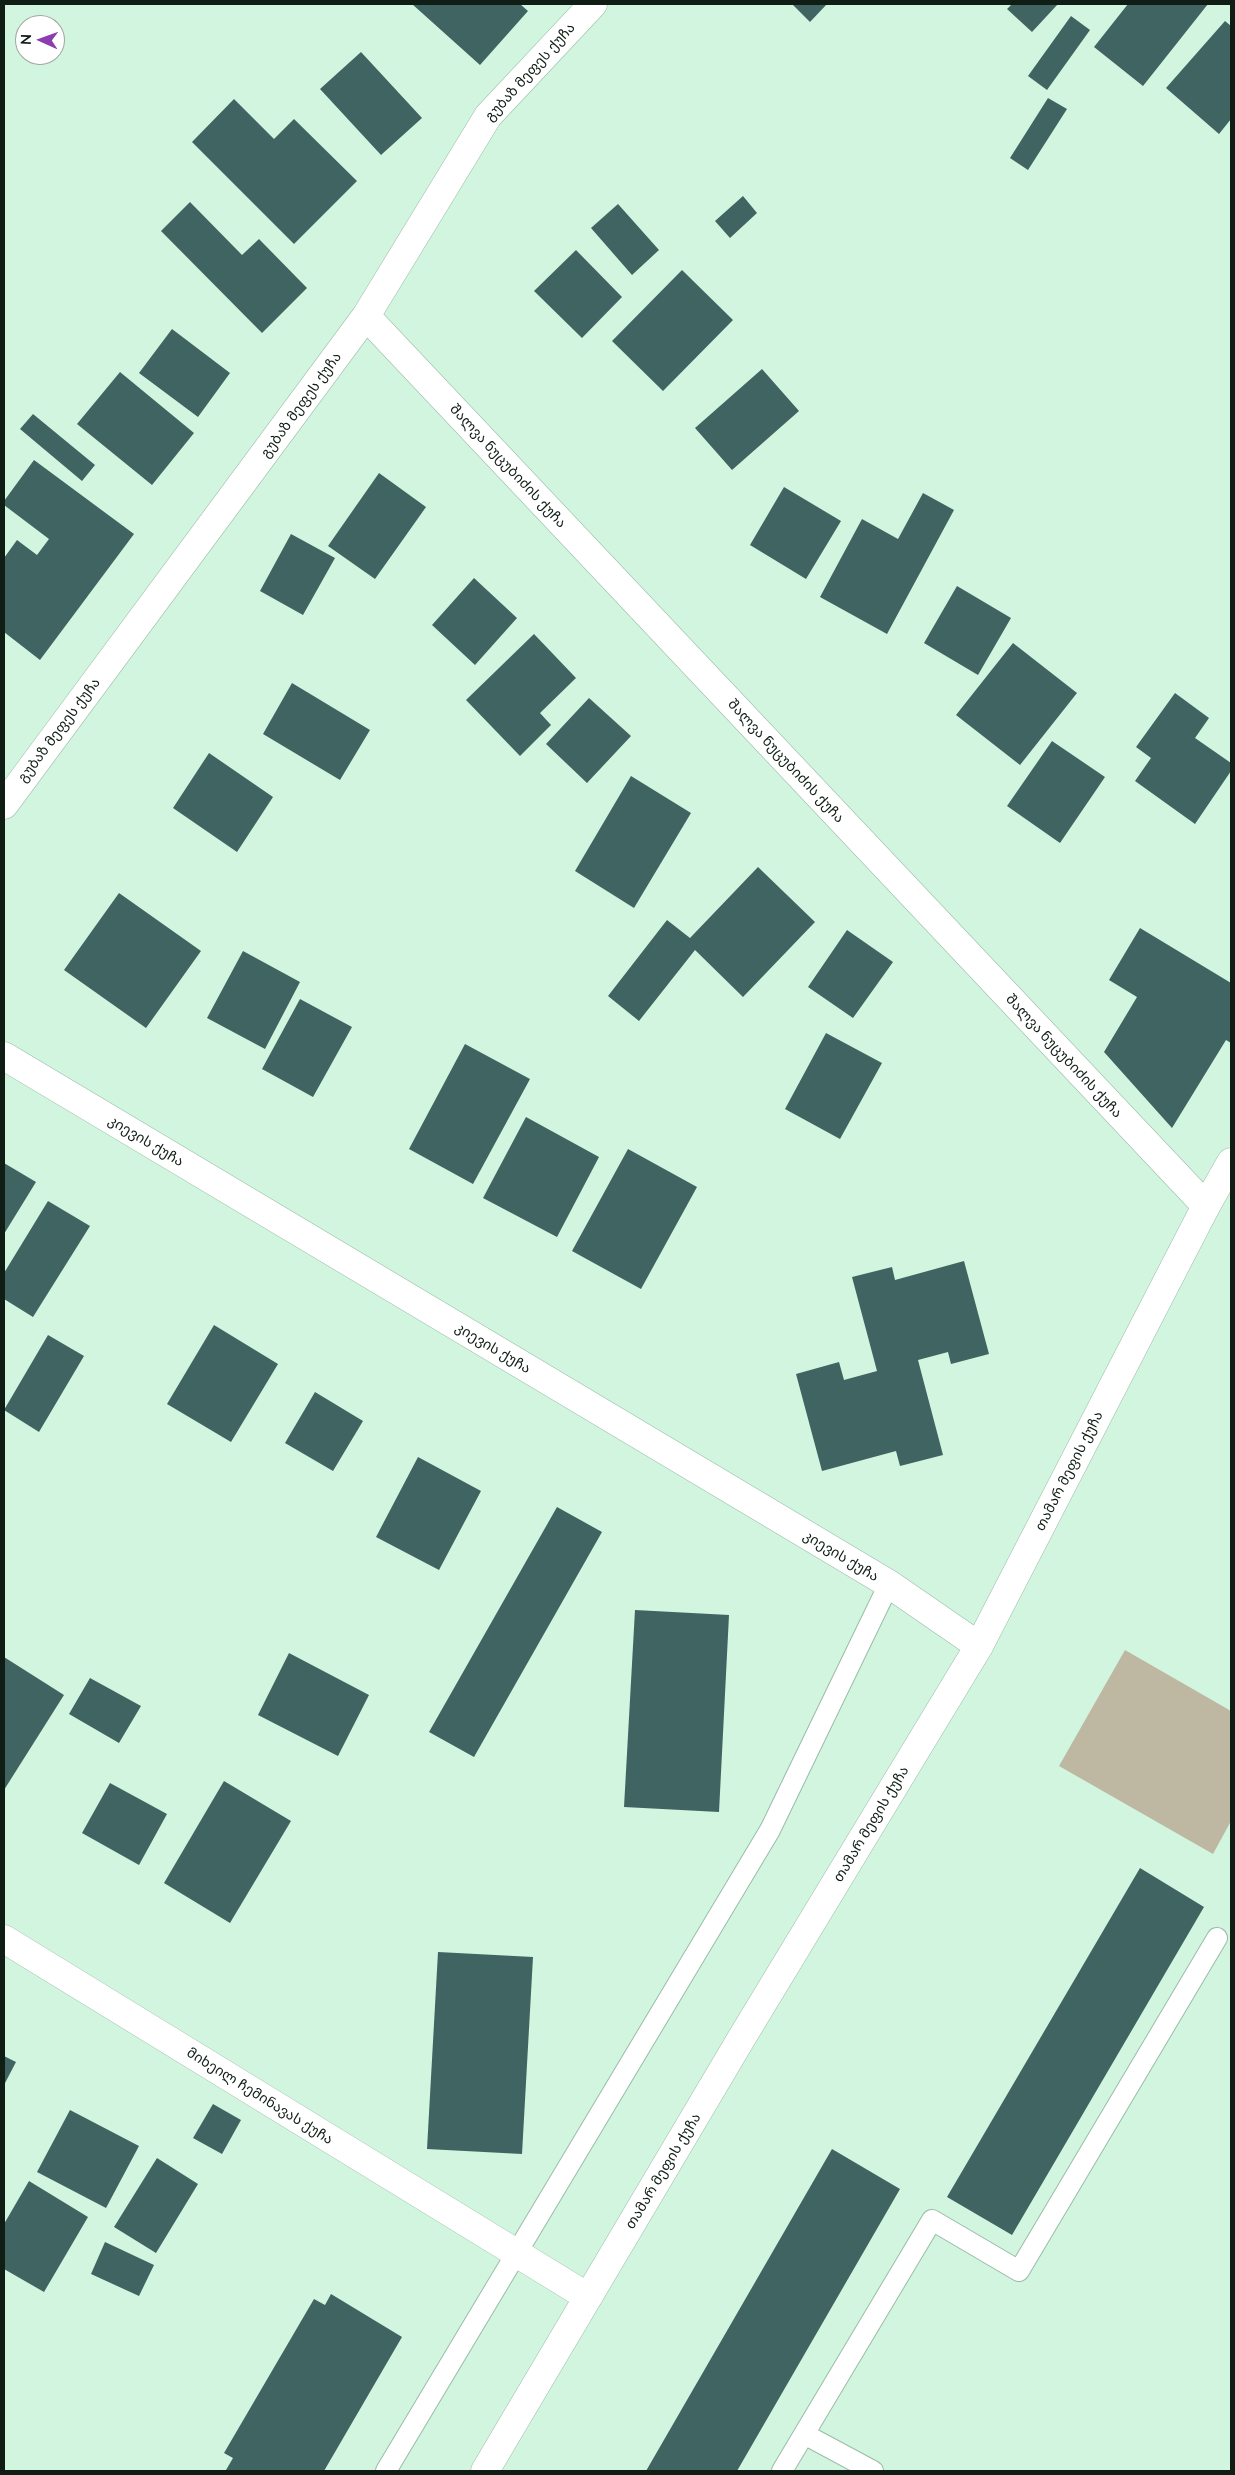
<!DOCTYPE html>
<html>
<head>
<meta charset="utf-8">
<style>
	body { margin:0 }
	#map { position:relative; width:1235px; height:2475px; overflow:hidden; background:#d1f5de; font-family:Lato,sans-serif }
	canvas { display:block }
	.frame { position:absolute; inset:0; border:5px solid #101d15; pointer-events:none }
	.north { position:absolute; left:15px; top:15px; width:50px; height:50px; box-sizing:border-box; background:#fff; border:1px solid #9fa5a1; border-radius:50%; rotate:272deg; font-size:14px; font-weight:700; line-height:20px; text-align:center; color:#101d15 }
	.north::after { content:''; display:block; margin:auto; width:18px; height:22px; background:#8c3eae; clip-path:polygon(50% 0,100% 100%,50% 72%,0 100%) }
</style>
</head>
<body>
<div id="map">
<canvas width="1235" height="2475"></canvas>
<div class="frame"></div>
<div class="north">N</div>
</div>
<script>
const ctx = document.querySelector('canvas').getContext('2d');
ctx.lineJoin = 'round';
function fillPath(path, color) { ctx.fillStyle = color; ctx.fill(path, 'evenodd'); }
const shape = rows => new Path2D(rows.map(r => 'M' + r).join(''));
function trace(path, color, width, dash) { ctx.strokeStyle = color; ctx.lineWidth = width; ctx.lineCap = dash ? 'butt' : 'round'; ctx.setLineDash(dash || []); ctx.stroke(path); }
function drawText(font, color, halo, rows, align = 'center') {
  ctx.font = font + ' Lato,"Noto Sans Georgian",sans-serif'; ctx.lineWidth = 5; ctx.setLineDash([]); ctx.textBaseline = 'middle'; ctx.strokeStyle = halo; ctx.fillStyle = color; for (const [text, x, y, turn = 0] of rows) {
    ctx.save(); ctx.translate(x, y); ctx.rotate((+turn || 0) * Math.PI / 180); ctx.textAlign = isNaN(turn) ? turn : align; if (halo) ctx.strokeText(text, 0, 0); ctx.fillText(text, 0, 0); ctx.restore();
  }
}
const green = shape([
	[1125,1650,1231,1711,1231,1821,1213,1854,1059,1766]
]);
const building = shape([
	[412,4,520,4,528,11,480,65],
	[792,4,827,4,810,22],
	[1012,4,1058,4,1032,32,1007,9],
	[1128,4,1208,4,1143,86,1094,47],
	[1071,16,1090,30,1047,90,1028,76],
	[1225,21,1231,26,1231,119,1219,134,1166,88],
	[361,52,422,118,381,155,320,89],
	[1048,98,1067,109,1028,170,1010,158],
	[234,99,274,139,294,119,357,181,294,244,192,142],
	[743,196,757,213,730,238,715,221],
	[190,202,242,255,259,239,307,288,262,333,161,231],
	[618,204,659,250,632,275,591,228],
	[576,250,622,297,582,338,534,291],
	[682,270,733,320,663,391,612,341],
	[172,329,230,373,198,417,139,373],
	[762,369,799,411,732,470,695,428],
	[120,372,194,433,152,485,77,424],
	[33,414,95,465,82,481,20,429],
	[34,460,134,534,40,660,4,632,4,558,17,540,37,555,49,539,4,505,4,501],
	[379,473,426,507,375,579,328,546],
	[784,487,841,521,806,579,750,545],
	[923,493,954,510,887,634,820,597,862,519,898,539],
	[291,534,335,558,303,615,260,591],
	[474,578,517,618,475,665,432,625],
	[957,586,1011,618,978,675,924,643],
	[534,634,576,678,540,713,551,725,520,756,466,700],
	[1013,643,1077,693,1020,765,956,715],
	[292,683,370,730,340,780,263,734],
	[1175,693,1209,718,1195,738,1231,763,1231,771,1195,824,1135,781,1151,758,1136,747],
	[589,698,631,736,587,783,546,744],
	[1052,741,1105,777,1060,843,1007,806],
	[209,753,273,797,237,852,173,808],
	[631,776,691,813,634,908,575,871],
	[758,867,815,922,743,997,695,950,639,1021,608,996,667,920,690,938],
	[119,893,201,951,146,1028,64,970],
	[1140,928,1231,983,1231,1043,1226,1040,1172,1128,1104,1052,1137,997,1109,980],
	[847,930,893,962,853,1018,808,987],
	[243,951,300,982,265,1049,207,1018],
	[300,999,352,1027,313,1097,262,1069],
	[826,1033,882,1063,840,1139,785,1109],
	[465,1044,530,1079,473,1184,409,1149],
	[526,1117,599,1157,557,1237,483,1198],
	[628,1149,697,1187,641,1289,572,1251],
	[4,1163,36,1182,4,1234],
	[48,1201,90,1226,33,1317,4,1299,4,1273],
	[964,1261,989,1354,951,1364,948,1352,918,1360,943,1455,900,1466,896,1451,822,1471,796,1374,839,1362,844,1380,877,1371,852,1277,892,1267,895,1280],
	[214,1325,278,1364,231,1442,167,1404],
	[48,1335,84,1356,39,1432,4,1410],
	[315,1392,363,1421,333,1471,285,1443],
	[418,1457,481,1491,439,1570,376,1537],
	[557,1507,602,1532,474,1757,429,1732],
	[635,1610,729,1615,719,1812,624,1807],
	[289,1653,369,1695,338,1756,258,1715],
	[4,1657,64,1695,4,1790],
	[90,1678,141,1706,119,1743,69,1714],
	[224,1781,291,1821,230,1923,164,1883],
	[110,1783,167,1814,139,1865,82,1833],
	[1140,1868,1204,1907,1012,2235,947,2197],
	[438,1952,533,1957,522,2154,427,2149],
	[4,2056,16,2062,4,2085],
	[213,2104,241,2120,222,2154,193,2138],
	[70,2110,139,2146,106,2208,37,2172],
	[832,2149,900,2189,737,2471,646,2471],
	[157,2158,198,2184,156,2253,114,2227],
	[29,2181,88,2217,44,2292,4,2269,4,2224],
	[105,2242,154,2265,139,2296,91,2274],
	[331,2294,402,2337,324,2471,226,2470,233,2458,224,2453,314,2299,325,2305]
]);
const service = shape([
	[804,2434,873,2471],
	[386,2471,770,1830,889,1584],
	[782,2471,932,2220,1019,2271,1217,1938]
]);
const minor = shape([
	[366,316,1206,1206],
	[4,805,366,316,488,116,593,4],
	[4,1056,889,1584,979,1646],
	[4,1939,588,2297]
]);
const tertiary = shape([
	[485,2471,741,2039,979,1646,1206,1206,1231,1162]
]);
const streetNames = [
	["გუბაზ მეფეს ქუჩა",530,72,-48],
	["გუბაზ მეფეს ქუჩა",301,405,-54],
	["შალვა ნუცუბიძის ქუჩა",508,466,47],
	["გუბაზ მეფეს ქუჩა",59,730,-53],
	["შალვა ნუცუბიძის ქუჩა",786,761,47],
	["შალვა ნუცუბიძის ქუჩა",1064,1056,47],
	["კიევის ქუჩა",146,1141,31],
	["კიევის ქუჩა",493,1348,31],
	["თამარ მეფის ქუჩა",1069,1471,-63],
	["კიევის ქუჩა",841,1556,31],
	["თამარ მეფის ქუჩა",871,1824,-59],
	["მიხეილ ჩემინავას ქუჩა",260,2096,32],
	["თამარ მეფის ქუჩა",663,2171,-59]
];
fillPath(green, '#beb8a3');
fillPath(building, '#406461');
trace(service, '#9abca7', 22);
trace(minor, '#9abca7', 29);
trace(tertiary, '#9abca7', 29);
trace(service, '#fff', 20);
trace(minor, '#fff', 28);
trace(tertiary, '#fff', 28);
drawText('14px', '#101d15', '#fff', streetNames);
</script>
</body>
</html>
